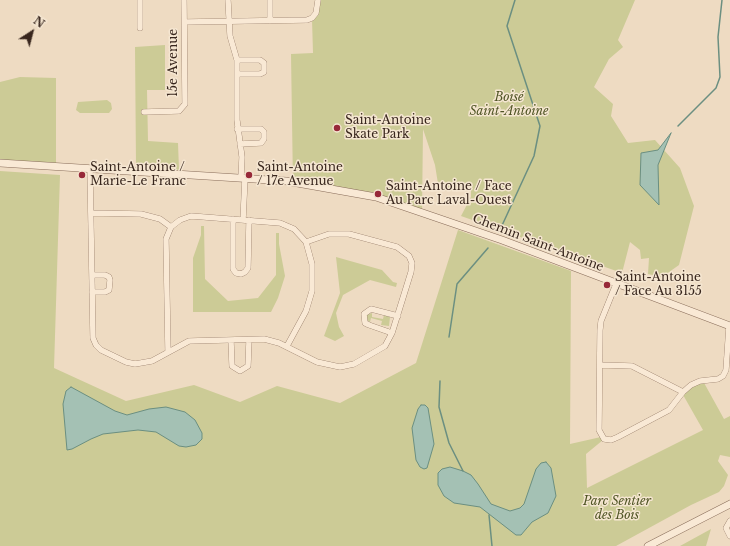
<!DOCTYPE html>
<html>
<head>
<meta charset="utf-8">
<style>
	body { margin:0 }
	#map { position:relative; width:730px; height:546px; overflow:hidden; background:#eedbc2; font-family:"Libre Baskerville",serif }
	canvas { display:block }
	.north { position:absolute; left:12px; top:12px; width:40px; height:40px; -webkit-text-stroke:3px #f5e6d1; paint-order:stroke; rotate:36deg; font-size:11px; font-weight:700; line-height:16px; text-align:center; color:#38261d }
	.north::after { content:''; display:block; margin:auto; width:14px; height:18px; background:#38261d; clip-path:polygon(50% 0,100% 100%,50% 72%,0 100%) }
</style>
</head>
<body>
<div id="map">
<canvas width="730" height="546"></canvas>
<div class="north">N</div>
</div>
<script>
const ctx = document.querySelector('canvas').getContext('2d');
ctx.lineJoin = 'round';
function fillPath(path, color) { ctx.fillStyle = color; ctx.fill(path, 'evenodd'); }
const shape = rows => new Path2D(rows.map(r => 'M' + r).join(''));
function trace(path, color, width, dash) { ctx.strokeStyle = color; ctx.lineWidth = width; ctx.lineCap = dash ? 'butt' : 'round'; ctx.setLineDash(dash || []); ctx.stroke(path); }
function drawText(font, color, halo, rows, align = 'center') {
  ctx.font = font + ' "Libre Baskerville",serif'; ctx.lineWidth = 3; ctx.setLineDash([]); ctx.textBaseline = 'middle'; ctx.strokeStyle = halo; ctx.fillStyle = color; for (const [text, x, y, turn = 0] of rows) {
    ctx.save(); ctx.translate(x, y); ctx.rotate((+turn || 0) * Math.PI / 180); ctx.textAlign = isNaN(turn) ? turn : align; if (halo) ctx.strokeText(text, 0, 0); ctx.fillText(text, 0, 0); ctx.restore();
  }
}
const green = shape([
	[318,0,635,0,618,40,623,47,609,59,594,87,613,104,611,116,628,143,655,140,680,168,694,206,679,265,662,277,648,274,649,258,641,259,640,250,630,242,622,273,461,216,471,197,471,183,458,191,439,190,435,165,423,129,422,212,376,197,293,185,291,54,313,53,312,19],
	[165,45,165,90,147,90,148,141,178,143,179,170,136,165,135,47],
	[20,77,56,78,56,163,0,160,0,82],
	[107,100,111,103,112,109,109,113,80,113,76,110,78,102],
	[0,171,60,175,54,368,126,401,194,385,240,402,277,386,340,403,416,363,458,230,571,271,570,444,601,437,603,440,586,454,587,488,703,430,682,393,703,381,724,419,730,416,730,457,720,455,718,461,728,475,724,486,719,492,691,505,616,546,0,546],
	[201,226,204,226,205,279,228,301,258,298,276,275,276,233,279,233,279,244,285,276,278,298,271,312,193,312,193,258,201,235],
	[336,257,382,270,393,282,397,283,396,287,370,280,343,295,336,313,339,327,344,336,335,341,324,336,340,293],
	[372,313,372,317,383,319,384,315,390,317,389,326,381,325,382,321,371,318,370,322,367,320,367,315],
	[711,529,706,546,680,546]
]);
const water = shape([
	[671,133,658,165,659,205,640,185,641,153,658,150,671,133],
	[71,387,115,411,127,415,149,409,166,407,185,412,195,420,202,433,202,439,196,445,186,447,179,446,156,432,138,430,103,434,91,439,72,449,67,450,63,404,66,391,71,387],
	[421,405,425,405,428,408,434,444,427,468,424,469,420,467,416,460,412,428,418,409,421,405],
	[546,462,551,468,556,496,548,513,532,522,521,535,516,535,480,507,454,503,444,496,438,485,438,473,442,469,450,467,463,471,471,475,478,484,491,504,510,511,520,508,524,504,536,469,541,463,546,462]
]);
const stream = shape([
	[678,126,716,88,720,77,718,37,722,0],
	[499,232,534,156,540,126,507,26,515,0],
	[449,337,457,284,488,248],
	[440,381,439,407,449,443,463,471],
	[489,515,492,546]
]);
const minor = shape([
	[228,0,230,36,237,60,237,120,242,157,241,178],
	[270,21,270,0],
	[185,22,307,20,312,18,316,13,318,0],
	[140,28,140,0],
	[237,74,260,74,264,72,264,63,260,60,237,60],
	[144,112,179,111,185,104,184,0],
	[237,129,261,129,264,132,264,139,261,143,240,144],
	[90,169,93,338,96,345,101,350,126,362,135,364,152,361,189,341,264,339,279,343,317,362,340,367,354,364,385,346,392,333,411,272,412,263,409,256,397,247,349,234,329,234,306,242],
	[91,213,141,214,160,219,171,227],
	[233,219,233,269,236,273,241,274,245,272,248,268,249,220],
	[243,220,245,178],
	[92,275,105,275,109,277,110,280,109,290,105,292,92,292],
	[616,284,601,321,600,330,599,430,604,439,611,440,618,437,669,410,683,392,691,385,700,381,718,379,723,376,726,370,729,326],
	[392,333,369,325,365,323,364,314,371,309,398,316],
	[231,340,232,366,240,371,248,366,249,340],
	[168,352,166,239,171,227,180,220,191,216,280,223,294,229,306,242,312,264,312,291,306,311,287,346],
	[601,365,632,366,683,392],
	[730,521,726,528,730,536]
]);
const tertiary = shape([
	[0,163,286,181,376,197,502,240,730,326],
	[648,546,730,504]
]);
const markers = [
	[337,128,4,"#972939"],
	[82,175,4,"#972939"],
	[249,175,4,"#972939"],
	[378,194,4,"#972939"],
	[607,285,4,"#972939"]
];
const streetNames = [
	["15e Avenue",174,63,-90],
	["Chemin Saint-Antoine",538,243,21]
];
const parkNames = [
	["Boisé",509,98],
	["Saint-Antoine",509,112],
	["Parc Sentier",617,502],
	["des Bois",617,516]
];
const poiNames = [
	["Saint-Antoine",345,121],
	["Skate Park",345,135],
	["Saint-Antoine /",90,168],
	["Marie-Le Franc",90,182],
	["Saint-Antoine",257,168],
	["/ 17e Avenue",257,182],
	["Saint-Antoine / Face",386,187],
	["Au Parc Laval-Ouest",386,201],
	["Saint-Antoine",615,278],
	["/ Face Au 3155",615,292]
];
fillPath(green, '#cccb96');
fillPath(water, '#a4c1b4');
trace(water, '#6b8f81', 1);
trace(stream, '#6b8f81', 1.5);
trace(minor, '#886c59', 6);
trace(tertiary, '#886c59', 8);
trace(minor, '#f9e9d5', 5.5);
trace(tertiary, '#f9e9d5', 7);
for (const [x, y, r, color] of markers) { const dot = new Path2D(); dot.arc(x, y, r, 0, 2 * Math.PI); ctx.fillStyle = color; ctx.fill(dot); trace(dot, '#f5e6d1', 1.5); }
drawText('12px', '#38261d', '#f5e6d1', streetNames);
drawText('italic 12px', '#4f5424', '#f5e6d1', parkNames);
drawText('12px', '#38261d', '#f5e6d1', poiNames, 'left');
</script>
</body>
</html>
